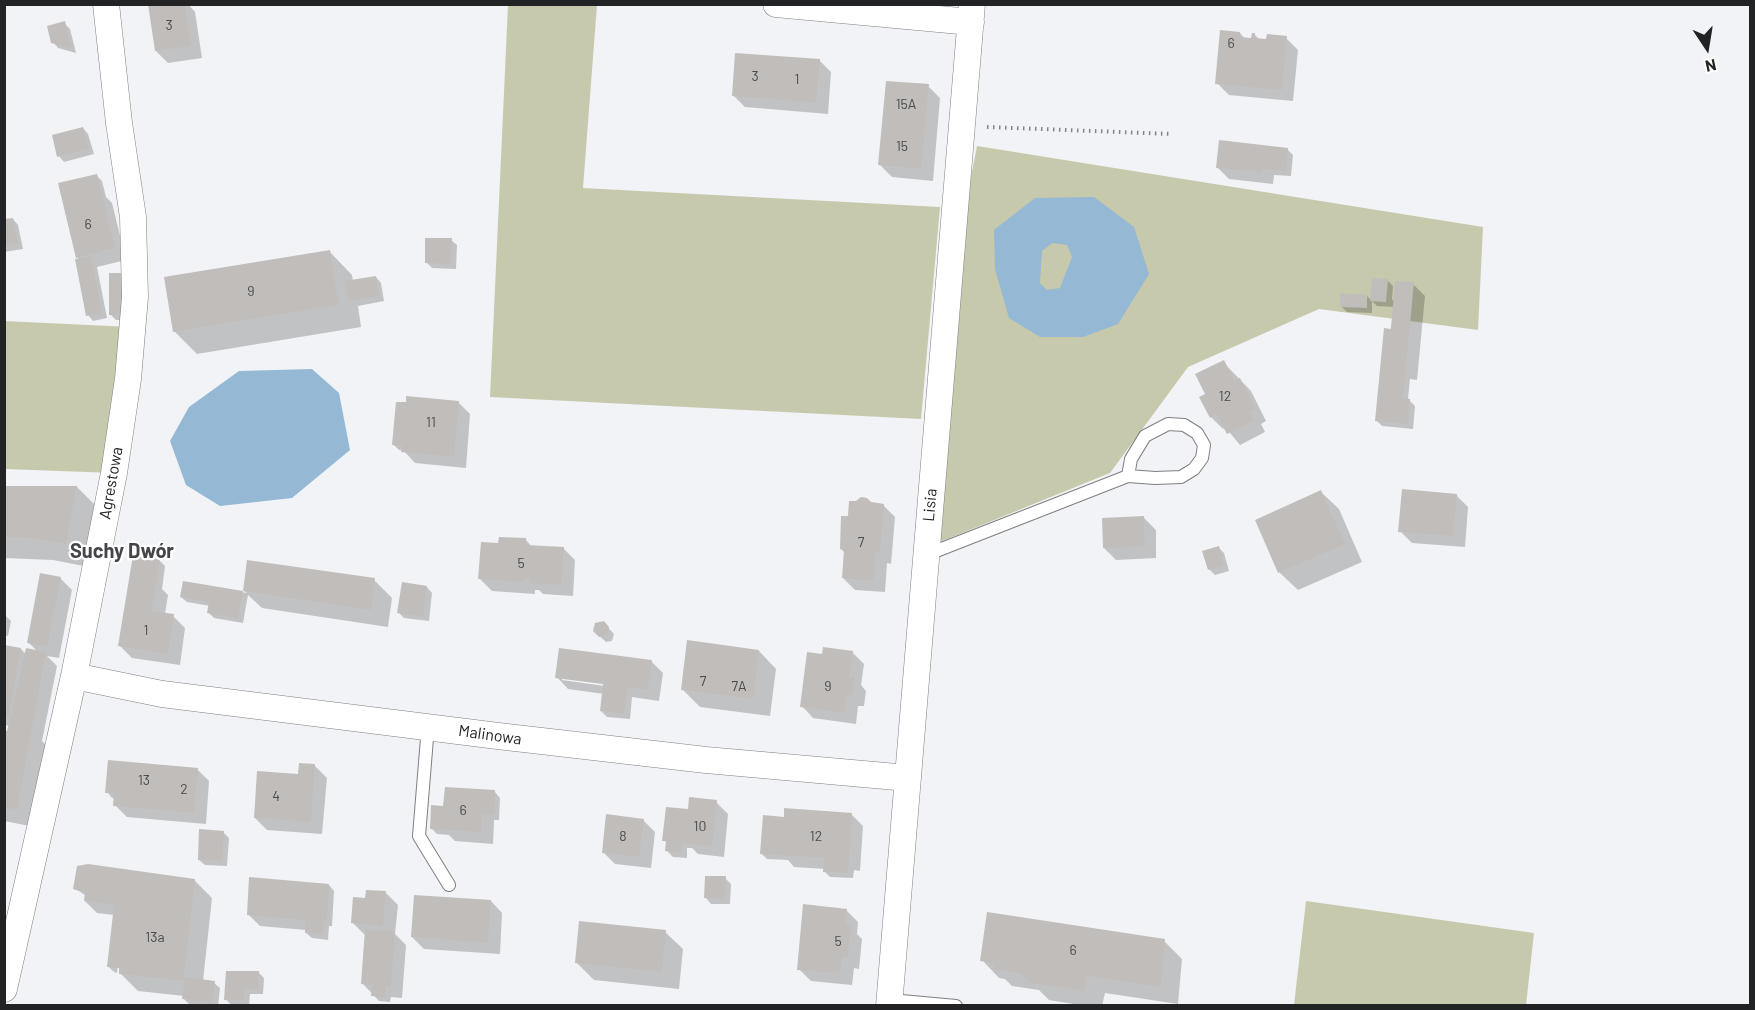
<!DOCTYPE html>
<html>
<head>
<meta charset="utf-8">
<style>
	body { margin:0 }
	#map { position:relative; width:1755px; height:1010px; overflow:hidden; background:#f2f3f6; font-family:Barlow,sans-serif }
	canvas { display:block }
	.frame { position:absolute; inset:0; border:6px solid #222324; pointer-events:none }
	.north { position:absolute; left:1677px; top:18px; width:60px; height:60px; -webkit-text-stroke:4px #fff; paint-order:stroke; rotate:168deg; font-size:16px; font-weight:700; line-height:24px; text-align:center; color:#222324 }
	.north::after { content:''; display:block; margin:auto; width:21px; height:27px; background:#222324; clip-path:polygon(50% 0,100% 100%,50% 72%,0 100%) }
</style>
</head>
<body>
<div id="map">
<canvas width="1755" height="1010"></canvas>
<div class="frame"></div>
<div class="north">N</div>
</div>
<script>
const ctx = document.querySelector('canvas').getContext('2d');
ctx.lineJoin = 'round';
function fillPath(path, color) { ctx.fillStyle = color; ctx.fill(path, 'evenodd'); }
const shape = rows => new Path2D(rows.map(r => 'M' + r).join(''));
function trace(path, color, width, dash) { ctx.strokeStyle = color; ctx.lineWidth = width; ctx.lineCap = dash ? 'butt' : 'round'; ctx.setLineDash(dash || []); ctx.stroke(path); }
function drawText(font, color, halo, rows, align = 'center') {
  ctx.font = font + ' Barlow,sans-serif'; ctx.lineWidth = 4.5; ctx.setLineDash([]); ctx.textBaseline = 'middle'; ctx.strokeStyle = halo; ctx.fillStyle = color; for (const [text, x, y, turn = 0] of rows) {
    ctx.save(); ctx.translate(x, y); ctx.rotate((+turn || 0) * Math.PI / 180); ctx.textAlign = isNaN(turn) ? turn : align; if (halo) ctx.strokeText(text, 0, 0); ctx.fillText(text, 0, 0); ctx.restore();
  }
}
const green = shape([
	[508,5,597,5,583,188,940,207,921,419,490,397],
	[977,146,1483,227,1478,330,1319,309,1188,367,1110,473,935,544,965,208],
	[4,321,131,327,114,473,5,469],
	[1306,901,1534,933,1526,1005,1294,1005]
]);
const water = shape([
	[1094,197,1134,227,1149,274,1118,324,1083,337,1040,337,1009,318,995,269,994,230,1035,198],
	[1052,243,1067,245,1072,257,1060,288,1047,290,1040,283,1042,251],
	[312,369,339,393,350,450,292,498,220,506,186,485,170,441,189,407,239,371]
]);
const shadow = shape([
	[153,4,188,4,195,12,202,58,168,63,156,51],
	[64,23,70,29,76,53,58,48,53,42],
	[1240,33,1245,39,1253,40,1255,35,1260,40,1286,38,1298,50,1293,101,1229,95,1217,83],
	[819,60,831,72,828,114,745,107,733,95],
	[928,86,940,98,933,181,892,177,880,165],
	[83,128,88,134,94,154,64,162,59,156],
	[1287,149,1293,155,1291,176,1274,175,1273,184,1229,179,1217,167],
	[96,175,102,181,106,197,112,203,126,260,97,267,107,318,93,321,88,315,80,260,77,257],
	[13,219,18,225,23,249,4,252,4,221],
	[451,240,457,245,456,269,432,268,426,262],
	[329,251,352,275,353,281,376,277,381,283,384,301,358,306,361,327,197,354,174,331],
	[128,280,128,320,116,320,111,315],
	[1373,280,1387,280,1393,286,1392,300,1395,300,1413,284,1425,296,1417,380,1410,379,1408,399,1415,406,1413,429,1382,426,1377,421,1394,307,1377,306,1372,301,1372,313,1347,312,1341,306,1367,296,1372,301],
	[1223,362,1251,391,1266,421,1261,424,1265,432,1240,445,1225,427,1223,429,1211,417,1207,395],
	[458,402,470,414,466,468,415,463,403,450,399,450,393,444],
	[4,487,77,487,100,510,89,567,53,560,4,558],
	[1321,492,1339,509,1362,562,1298,590,1280,573,1257,521],
	[1456,495,1468,507,1465,547,1412,543,1400,531],
	[857,503,883,505,895,517,891,564,887,563,885,592,855,590,843,578,845,553,841,549,849,518],
	[1144,518,1156,530,1156,558,1116,560,1104,548],
	[526,540,532,547,563,548,575,560,573,596,543,594,539,590,535,590,535,594,492,591,480,579,500,545],
	[1218,547,1224,553,1229,571,1215,575,1209,569],
	[159,560,165,566,162,589,168,595,165,614,173,616,185,628,180,665,132,658,120,646],
	[60,578,72,590,59,658,47,656,57,666,42,741,50,749,35,827,4,821,4,732,8,732,10,726,4,725,4,646,21,649,26,654,38,652,28,642],
	[374,580,392,598,388,627,262,608,248,595,243,623,214,618,209,613,210,606,187,602,181,597,184,582,247,593,244,591],
	[427,587,432,593,429,621,404,618,399,613],
	[4,614,11,621,8,636,4,635],
	[603,622,614,634,612,641,606,642,594,631],
	[759,651,776,669,770,716,700,707,682,689],
	[852,652,864,664,861,685,866,691,864,706,858,706,856,724,813,718,802,706,824,655],
	[651,661,663,673,659,701,632,697,630,719,607,717,601,711,604,694,568,689,557,677],
	[562,677,605,683,605,686,562,680],
	[315,766,327,778,322,834,267,830,255,818,299,776],
	[197,769,209,781,206,824,127,817,115,805,116,798,112,798,107,792],
	[495,792,500,798,499,820,494,820,493,844,455,841,449,835,437,834,431,828,445,810],
	[716,802,728,814,724,857,698,854,692,848,687,848,687,858,673,857,667,851,668,844,664,840,689,810],
	[851,814,863,826,860,871,854,870,853,878,830,877,824,871,825,869,794,867,788,860,767,859,762,854],
	[643,820,655,832,651,868,615,864,603,852],
	[223,832,229,838,227,866,205,865,199,860],
	[725,878,731,884,730,904,711,904,706,898],
	[194,880,212,898,203,981,214,983,220,988,218,1006,189,1004,183,998,184,996,138,991,120,973,123,916,117,973,114,972,109,967,114,915,97,913,85,901,86,896,75,888],
	[329,885,334,891,332,926,329,926,328,940,312,938,306,933,306,930,260,926,248,914],
	[386,893,398,905,395,934,406,945,402,998,391,997,390,1002,379,1001,363,984,365,935,353,923],
	[491,901,502,913,500,954,424,949,412,937],
	[846,910,858,922,857,934,862,939,859,969,854,968,852,985,811,981,799,969],
	[665,932,683,949,679,989,594,980,576,962],
	[1164,941,1182,959,1178,1004,1105,993,1102,1006,1086,1006,1049,1000,1039,990,1012,986,1005,979,999,978,982,960],
	[259,973,264,978,263,994,250,994,249,1006,231,1005,226,999]
]);
const building = shape([
	[148,4,185,4,191,46,155,51],
	[65,21,71,48,51,43,47,26],
	[1220,30,1240,32,1240,37,1251,38,1252,33,1255,33,1255,38,1266,39,1267,34,1287,36,1282,90,1215,84],
	[735,53,820,59,816,103,732,96],
	[886,81,929,84,921,169,878,165],
	[83,127,89,149,57,157,52,135],
	[1219,140,1288,148,1286,171,1262,169,1262,172,1216,168],
	[97,174,115,248,76,258,58,183],
	[13,218,18,243,4,246,4,219],
	[425,238,452,238,451,264,425,263],
	[330,250,339,305,173,332,164,277],
	[91,256,102,313,86,316,75,259],
	[109,273,123,273,123,315,109,315],
	[376,276,379,296,348,301,344,281],
	[1372,278,1388,279,1386,302,1370,301],
	[1395,281,1414,282,1403,398,1410,399,1408,424,1375,421,1384,328,1391,329],
	[1340,293,1367,295,1367,308,1340,307],
	[1224,360,1234,380,1240,378,1255,409,1250,412,1254,420,1227,434,1216,414,1210,418,1199,397,1205,394,1195,374],
	[406,396,459,401,454,457,401,452,402,446,392,445,396,402,406,402],
	[4,486,77,486,66,544,29,538,4,537],
	[1402,489,1457,494,1453,536,1398,532],
	[1321,490,1345,544,1278,573,1255,520],
	[861,497,867,498,871,502,884,504,880,553,876,552,873,581,842,578,844,550,840,549,841,516,848,516,849,501,856,501],
	[1144,516,1145,547,1103,548,1102,518],
	[499,537,526,538,526,545,564,547,561,585,530,583,530,579,524,579,523,582,478,579,481,542,498,543],
	[1219,546,1224,565,1208,570,1202,551],
	[133,555,160,559,152,611,174,614,168,654,118,646],
	[247,560,375,578,371,610,243,591],
	[40,573,61,577,47,647,27,643],
	[183,581,243,591,238,619,207,613,209,602,180,597],
	[402,582,427,586,423,617,397,613],
	[604,621,609,627,607,635,599,637,593,631,595,623],
	[687,640,759,650,753,699,681,690],
	[4,645,21,648,9,717,4,717],
	[823,647,853,651,849,677,855,677,853,695,847,695,844,713,800,707,807,652,822,654],
	[26,648,46,652,17,810,4,807,4,730,7,731],
	[559,648,652,660,648,690,628,687,624,714,600,711,603,684,555,678],
	[108,760,198,768,194,813,113,806,114,793,105,793],
	[299,763,315,764,311,822,254,818,257,771,298,774],
	[445,787,495,790,494,815,482,814,481,832,430,829,431,805,443,806],
	[689,797,717,800,712,846,682,843,681,853,665,851,666,841,662,841,666,807,688,809],
	[784,808,852,813,848,873,823,872,824,858,760,854,763,815,784,817],
	[606,814,644,819,639,857,602,853],
	[199,829,224,831,222,861,198,860],
	[88,864,195,879,184,977,215,981,212,1003,182,999,184,981,119,974,119,968,107,967,114,905,84,901,85,893,73,889,77,866],
	[705,876,726,876,725,899,704,898],
	[249,877,329,884,327,921,324,921,323,935,305,933,305,920,247,915],
	[366,890,386,891,383,926,351,923,353,897,365,898],
	[414,895,491,900,488,943,411,937],
	[803,904,847,909,845,925,851,926,848,957,842,957,840,973,797,970],
	[987,912,1165,939,1161,987,1087,976,1084,991,1029,983,1021,973,993,969,994,963,980,961],
	[579,921,666,930,662,972,575,963],
	[365,930,395,931,391,987,386,986,385,997,371,996,372,985,361,984],
	[226,971,259,971,258,989,245,989,244,1001,224,1000]
]);
const path = shape([
	[987,127,1172,134]
]);
const lane = shape([
	[926,555,1128,476,1155,478,1181,477,1194,469,1202,458,1204,445,1197,433,1184,425,1168,424,1145,436,1131,459,1128,476],
	[428,726,419,836,449,885],
	[890,1000,956,1006]
]);
const street = shape([
	[776,4,971,22],
	[74,676,162,694,498,736,706,760,908,778],
	[4,989,74,676,114,473,128,379,135,297,133,217,119,123,106,4],
	[889,1006,972,4]
]);
const numberNames = [
	["3",169,25],
	["6",1231,43],
	["3",755,76],
	["1",797,79],
	["15A",906,104],
	["15",902,146],
	["6",88,224],
	["9",251,291],
	["12",1225,396],
	["11",431,422],
	["7",861,542],
	["5",521,563],
	["1",146,630],
	["7",703,681],
	["7A",739,686],
	["9",828,686],
	["13",144,780],
	["2",184,789],
	["4",276,796],
	["6",463,810],
	["10",700,826],
	["8",623,836],
	["12",816,836],
	["13a",155,937],
	["5",838,941],
	["6",1073,950]
];
const streetNames = [
	["Agrestowa",111,483,-80],
	["Lisia",930,505,-85],
	["Malinowa",490,735,8]
];
const quarterNames = [
	["Suchy Dwór",122,551]
];
fillPath(green, '#c7c9ad');
fillPath(water, '#95b8d4');
fillPath(shadow, '#0003');
fillPath(building, '#c0bdbb');
trace(lane, '#7e7f82', 14);
trace(street, '#7e7f82', 27);
trace(path, '#828385', 4, [1.5, 4.5]);
trace(lane, '#fff', 12);
trace(street, '#fff', 26);
drawText('14px', '#4a4a4a', null, numberNames);
drawText('16px', '#222324', '#fff', streetNames);
drawText('bold 20px', '#444548', '#fff', quarterNames);
</script>
</body>
</html>
